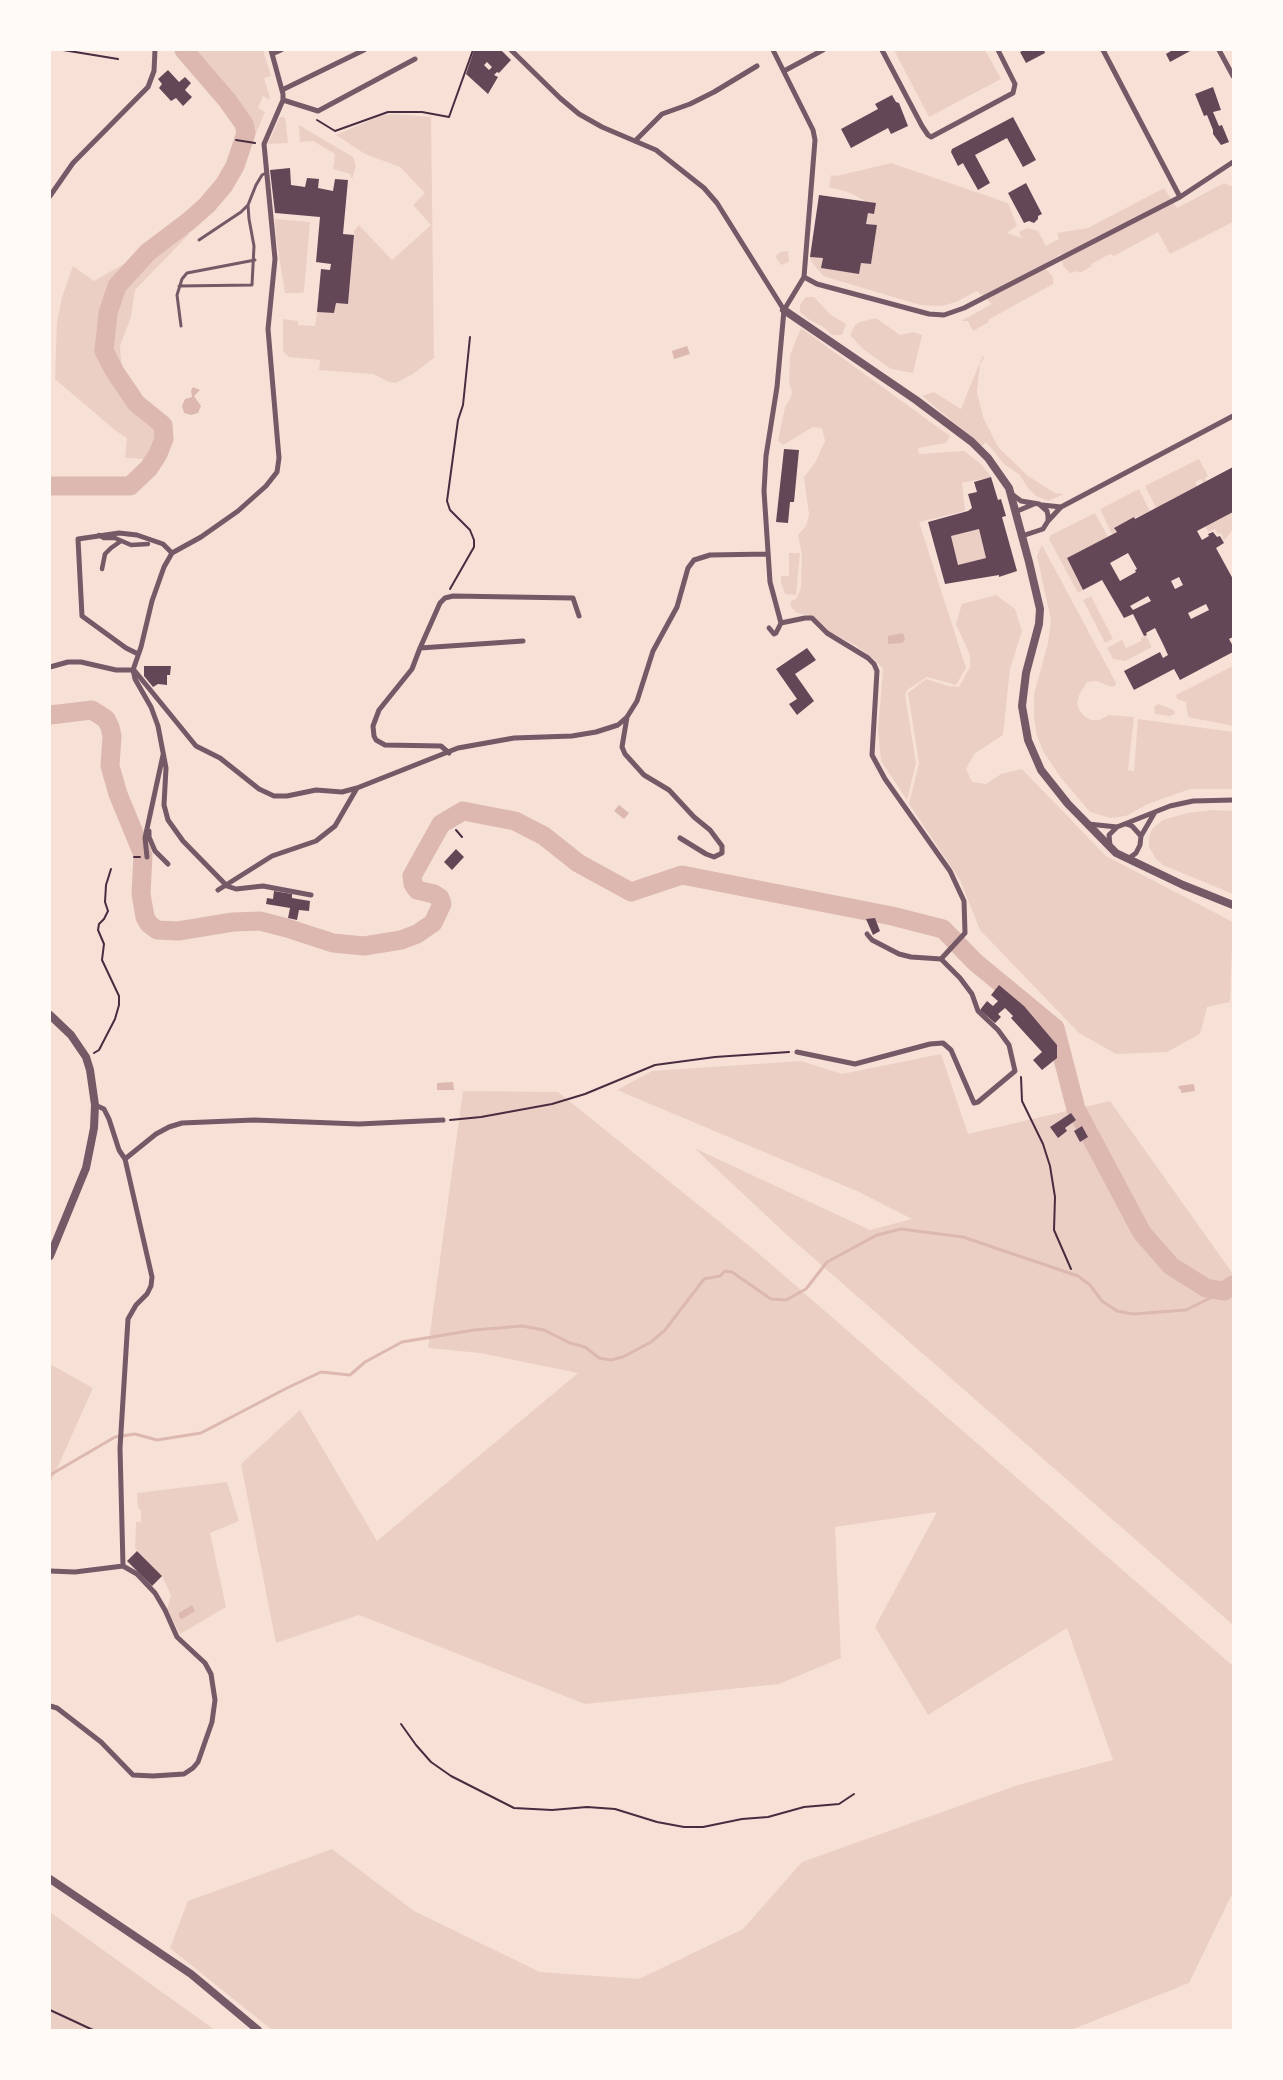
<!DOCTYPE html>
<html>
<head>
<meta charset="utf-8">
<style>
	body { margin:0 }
	#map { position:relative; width:1283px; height:2080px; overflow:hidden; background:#f7e1d7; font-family:Cabin,sans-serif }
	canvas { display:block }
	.frame { position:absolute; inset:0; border:51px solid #fffaf5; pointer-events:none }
</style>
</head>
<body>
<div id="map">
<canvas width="1283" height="2080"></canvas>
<div class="frame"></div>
</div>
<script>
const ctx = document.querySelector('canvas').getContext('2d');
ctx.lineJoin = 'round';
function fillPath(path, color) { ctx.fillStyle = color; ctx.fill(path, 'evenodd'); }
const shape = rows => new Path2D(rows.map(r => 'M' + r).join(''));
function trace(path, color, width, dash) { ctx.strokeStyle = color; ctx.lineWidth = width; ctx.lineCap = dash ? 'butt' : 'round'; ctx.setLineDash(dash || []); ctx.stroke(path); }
const green = shape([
	[190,50,263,50,271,76,264,78,270,98,270,100,263,96,258,108,265,112,254,138,248,136,249,120,239,106],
	[894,50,985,50,1001,79,929,117],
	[393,114,431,117,434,358,413,374,396,383,389,382,373,374,319,370,320,360,289,357,283,351,283,319,298,321,298,325,315,326,317,312,334,313,336,303,348,303,354,231,359,225,392,260,431,225,413,205,425,193,400,167,365,154,336,135,380,116],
	[280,117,285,117,288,143,268,144],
	[299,125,353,157,356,166,352,179,350,174,333,169,335,154,313,141,300,142],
	[891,163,1008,203,1017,226,1007,233,1022,238,1019,232,1027,228,1038,231,1046,246,1059,239,1057,233,1088,228,1164,188,1177,208,1224,183,1233,187,1233,222,1170,254,1158,232,1114,256,1110,254,1091,264,1092,266,1080,273,1078,271,1070,273,1063,266,1061,254,1043,265,1053,277,1053,284,988,320,989,322,973,331,968,321,961,321,992,304,977,291,956,302,942,306,920,305,823,276,811,261,810,257,823,258,822,268,859,274,861,263,871,264,877,225,866,224,868,213,875,206,848,192,829,187,831,175,837,176],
	[275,219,310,222,304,292,301,293,285,293,276,237],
	[180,232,189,234,135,290,131,317,120,346,122,371,139,399,168,426,164,460,125,458,127,438,116,431,55,379,57,323,62,297,73,266,94,281],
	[788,251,789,262,781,265,775,256,781,252],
	[806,297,814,297,831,315,846,324,842,335,832,335,822,326,808,319,800,312,800,305],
	[876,318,900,335,913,332,922,335,913,373,891,369,863,349,850,335,855,325,860,322],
	[801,328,950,436,946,443,918,448,919,454,964,451,981,464,991,477,962,483,965,511,919,522,966,668,956,685,927,677,907,690,905,695,916,763,907,800,881,761,878,730,883,669,874,659,855,645,828,631,808,615,797,613,791,607,790,602,797,598,801,587,802,555,798,535,806,526,809,515,804,477,815,463,825,441,822,428,813,427,783,445,778,441,785,407,790,399,792,392,789,383,790,355],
	[985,356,980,364,977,392,983,417,998,447,1028,476,1055,493,1064,494,1048,501,1036,496,1027,487,1020,475,1004,464,986,442,982,446,922,396,934,392,961,409,982,357],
	[1199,459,1208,476,1205,478,1206,481,1203,483,1201,479,1195,482,1197,486,1156,508,1145,486],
	[1139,489,1150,511,1115,527,1117,532,1112,534,1100,509],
	[1233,512,1233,529,1224,541,1221,533,1218,534,1215,529,1209,532,1205,527],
	[1095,513,1108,537,1067,558,1083,590,1078,593,1049,539,1051,535],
	[979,529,986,558,958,565,951,536],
	[1042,545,1116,683,1115,686,1112,687,1096,681,1087,682,1079,695,1077,703,1079,710,1085,717,1092,720,1099,720,1109,715,1134,717,1128,770,1134,771,1138,719,1233,732,1233,789,1190,789,1148,804,1126,816,1110,818,1090,812,1061,778,1043,751,1037,736,1034,718,1034,694,1048,643,1051,620,1037,556],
	[789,553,800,553,796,595,785,594,781,583,781,576,789,576],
	[996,595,1015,609,1022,631,1010,669,1003,735,974,754,966,769,972,782,986,784,1001,774,1022,769,1106,856,1233,922,1230,1002,1207,1007,1200,1034,1167,1052,1116,1054,1079,1033,980,930,960,880,909,804,919,763,908,693,926,679,948,686,959,687,970,667,970,655,956,624,962,604],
	[1091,596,1113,639,1105,643,1083,600],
	[1146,635,1152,647,1125,661,1113,659,1107,648,1122,640,1126,648,1141,641,1141,638],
	[1233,666,1233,726,1188,717,1186,702,1177,699,1176,695],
	[1158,704,1174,710,1175,714,1170,716,1155,714,1154,707],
	[1212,810,1233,811,1233,894,1163,865,1156,859,1149,847,1149,838,1152,829,1163,820,1187,813],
	[941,1054,968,1134,1110,1101,1233,1274,1233,1625,787,1235,694,1148,870,1230,912,1219,859,1192,617,1090,652,1071,801,1061,842,1074],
	[463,1091,558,1092,757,1252,1233,1666,1233,1892,1189,1983,1071,2030,272,2030,170,1948,188,1901,332,1849,414,1911,540,1972,639,1979,743,1929,802,1862,1018,1785,1113,1760,1067,1628,928,1715,875,1627,937,1512,835,1527,841,1658,779,1684,585,1704,359,1615,276,1643,241,1464,300,1410,377,1541,578,1373,480,1353,428,1348],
	[50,1364,93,1388,50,1484],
	[227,1482,239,1521,210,1533,226,1607,180,1634,167,1610,171,1595,162,1576,135,1548,136,1522,141,1522,141,1511,138,1507,137,1493],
	[50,1912,215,2030,50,2030]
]);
const water = shape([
	[687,346,690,354,674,359,672,351],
	[193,387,200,390,194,396,201,406,198,413,191,415,184,413,182,406,185,399,192,397,191,390],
	[903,633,905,640,902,643,888,644,888,636],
	[619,805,629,813,624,819,614,811],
	[453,1082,454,1090,437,1090,437,1083],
	[1194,1084,1195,1091,1181,1093,1181,1089,1179,1089,1178,1086],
	[192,1605,195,1611,182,1619,179,1617,179,1613]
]);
const stream = shape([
	[50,1475,115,1437,135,1434,157,1440,201,1433,287,1388,321,1372,350,1375,365,1362,402,1342,474,1330,522,1326,544,1330,570,1343,585,1347,599,1358,611,1360,623,1357,651,1342,665,1330,704,1279,720,1276,725,1271,732,1272,771,1299,786,1300,806,1289,827,1262,877,1235,901,1229,963,1237,1078,1276,1090,1285,1102,1301,1117,1311,1133,1314,1186,1310,1224,1291]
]);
const river = shape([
	[50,486,130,486,149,468,158,454,164,439,163,425,136,403,115,372,104,351,108,313,117,286,148,252,189,221,207,205,224,185,235,166,246,133,244,124,227,100,184,50],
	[50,715,92,710,106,719,110,727,112,736,110,766,118,794,143,855,141,894,145,917,149,924,157,930,178,931,233,922,260,921,287,928,333,943,364,946,401,940,417,934,433,923,442,904,440,898,434,894,417,890,413,884,412,876,441,824,463,811,515,821,544,836,578,863,631,892,682,875,892,916,943,929,975,962,1055,1028,1076,1109,1142,1233,1171,1266,1206,1288,1224,1291,1233,1285]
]);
const building = shape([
	[474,50,501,50,511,60,499,73,497,72,494,75,498,77,488,94,466,74],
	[487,62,492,67,489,70,484,65],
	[1024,50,1044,50,1045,53,1026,63,1020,52],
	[1170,50,1192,50,1170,62,1166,54,1171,51],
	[168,70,179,82,185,77,191,83,185,90,192,97,183,106,176,98,171,101,159,88,162,84,158,79],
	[1213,87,1221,110,1213,112,1219,126,1222,125,1229,142,1221,145,1213,134,1213,130,1207,115,1204,116,1195,94],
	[892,95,896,102,899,103,908,126,891,134,888,128,851,148,841,129,878,109,875,104],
	[1013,117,1036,160,1023,167,1007,138,975,155,990,183,978,190,964,165,963,163,958,166,951,152,952,149],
	[290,168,291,185,305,187,307,178,319,179,318,188,333,191,335,179,348,180,343,234,354,235,348,304,336,303,334,313,317,312,321,269,330,270,331,264,316,262,320,217,275,213,270,170],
	[1026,183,1042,214,1038,216,1038,219,1034,223,1029,221,1024,223,1008,193],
	[819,195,876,203,874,214,868,213,866,224,877,225,871,264,861,263,859,274,821,268,823,258,810,257],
	[784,449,799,450,794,502,790,502,788,523,776,522],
	[1233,467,1233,512,1197,531,1202,540,1209,536,1208,534,1213,532,1217,537,1220,536,1224,543,1216,548,1233,579,1233,637,1229,639,1233,646,1233,652,1180,680,1174,669,1134,690,1124,671,1160,652,1163,658,1168,655,1163,644,1155,628,1146,633,1147,635,1144,636,1133,614,1124,618,1102,580,1083,590,1067,558,1117,532,1114,528,1134,517,1135,519],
	[1128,553,1137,569,1135,570,1136,572,1120,581,1110,563],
	[1179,577,1183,585,1175,589,1171,581],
	[1148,596,1151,601,1133,610,1130,606],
	[1206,604,1209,610,1191,619,1188,613],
	[991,477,998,500,1001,499,1006,516,1002,517,1017,571,999,577,999,575,945,584,928,522,968,511,972,508,968,494,977,492,974,482],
	[979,529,986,558,958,565,951,536],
	[807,648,816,660,795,674,814,701,797,715,789,704,797,699,776,669],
	[144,666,171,666,170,675,167,675,167,685,158,684,153,687,144,676],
	[456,849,464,857,452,870,444,862],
	[274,891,292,894,292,898,310,901,309,911,299,910,297,920,288,918,290,908,266,904,267,898,273,899],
	[875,918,880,931,873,935,866,919],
	[999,985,1024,1006,1057,1045,1057,1058,1042,1070,1033,1060,1042,1052,1011,1018,1013,1016,1005,1008,998,1014,1001,1017,995,1023,980,1010,987,1001,993,1006,998,1001,991,995],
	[1071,1113,1076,1120,1065,1128,1067,1131,1058,1138,1050,1127],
	[1082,1126,1088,1137,1080,1142,1074,1131],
	[137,1551,162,1576,152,1586,127,1561]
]);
const path = shape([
	[63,50,118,59],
	[317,120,335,131,388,112,422,112,449,117,473,50],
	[236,140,255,143],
	[450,589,474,547,474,540,470,530,450,510,447,501,458,420,463,405,470,337],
	[456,830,462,837],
	[134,857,140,857],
	[94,1053,99,1050,115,1019,119,1005,119,996,102,960,104,944,98,930,99,924,104,919,108,911,105,902,106,885,111,869],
	[1021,1077,1022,1101,1043,1144,1050,1166,1055,1197,1054,1230,1071,1269],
	[450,1120,481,1117,552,1104,585,1094,655,1065,715,1057,789,1052],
	[401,1724,416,1745,431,1762,451,1776,514,1808,552,1810,587,1807,615,1809,657,1822,684,1827,703,1827,742,1819,768,1817,804,1807,839,1804,854,1794],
	[50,2010,93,2030]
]);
const service = shape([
	[199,240,241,212,248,205],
	[179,286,252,285,254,246,249,219,248,205,256,185,262,175,266,173],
	[181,326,177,295,182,279,187,273,255,260]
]);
const pedestrian = shape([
	[99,535,104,538,115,538,131,545,148,544],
	[102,569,105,554,111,548,121,541]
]);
const minor = shape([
	[271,50,283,94,283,100,264,144,275,259,268,329,279,458,277,472,266,486,238,511,201,537,172,553,164,567,152,601,141,647,133,670,135,679,151,707,158,726,166,768,164,805,168,820,183,841,227,886,236,889,263,886,311,895],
	[511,50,560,98,579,114,602,127,656,150,704,188,717,203,784,310],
	[773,50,813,130,815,140,804,277,784,310],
	[882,50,922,126,928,135,931,137,1013,93,1015,84,998,50],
	[1103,50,1180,197],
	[1219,50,1233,76],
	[272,54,281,50],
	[784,71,823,50],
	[282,90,364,50],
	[283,100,318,111,415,59],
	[635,141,662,114,690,104,714,92,757,66],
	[50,196,73,163,148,87,154,71,155,50],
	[804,277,817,284,929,314,944,315,964,308,1180,197,1233,162],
	[1013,495,1021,501,1039,504,1047,511,1048,516,1048,521,1043,529,1022,536],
	[1042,505,1061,507],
	[1015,512,1034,504],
	[1048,521,1061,507,1233,416],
	[781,623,805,618,812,618,827,633,868,658,874,664,877,671,872,755,885,779,950,871,964,901,965,933,941,959],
	[769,628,774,634,776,633,781,623,770,582,764,491,766,456,777,387,784,310],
	[420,648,440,603,445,598,453,596,573,598,579,616],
	[138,654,126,648,82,616,78,539,119,533,137,535,163,544,172,553],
	[50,667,68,662,81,662,116,670,133,670],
	[134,670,196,746,220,758,259,789,274,796,287,796,316,790,342,792,357,788,458,748,514,738,572,736,596,732,618,725,627,717,637,701,653,651,677,607,688,568,694,560,710,555,768,554],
	[627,717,622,747,625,754,644,775,669,790,694,817,710,830,722,846,722,853,714,857,706,854,680,838],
	[449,753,441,746,385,745,376,740,374,736,373,726,379,710,412,669,420,648,523,641],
	[1088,824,1117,827,1170,806,1193,801,1233,800],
	[1126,824,1132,826,1141,836],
	[149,831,149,837,155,851,168,864],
	[1110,846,1109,835,1117,827],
	[147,857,145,838,163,755],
	[1128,859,1136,853,1140,845,1141,836,1155,812],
	[218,890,272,856,316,841,335,826,357,788],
	[797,1052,855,1064,930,1044,943,1043,951,1050,974,1103,978,1102,1015,1071,1009,1045,998,1030,978,1011,972,994,960,978,941,959,911,957,899,954,872,940,867,934],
	[95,1105,104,1109,109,1119,119,1150,125,1159,152,1277,151,1286,147,1294,136,1305,128,1319,120,1448,123,1566],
	[125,1159,156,1134,169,1127,182,1123,254,1120,359,1124,443,1120],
	[50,1571,75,1572,123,1566,137,1574,155,1593,165,1610,177,1637,205,1663,211,1674,215,1700,212,1722,198,1762,193,1768,184,1774,153,1776,133,1775,101,1742,57,1708,50,1706]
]);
const tertiary = shape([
	[784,310,916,400,972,442,988,458,1009,488,1029,562,1040,609,1039,624,1026,673,1022,706,1028,740,1041,770,1068,804,1116,853,1183,885,1233,905],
	[50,1015,71,1035,86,1057,90,1070,95,1105,94,1128,86,1168,50,1256],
	[50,1879,191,1974,258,2030]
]);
fillPath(green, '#ebcfc5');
fillPath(water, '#dcb8b0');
trace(stream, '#dcb8b0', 3);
trace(river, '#dcb8b0', 19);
fillPath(building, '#644757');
trace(path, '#4a2c40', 2);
trace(service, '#755966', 3);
trace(pedestrian, '#755966', 4.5);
trace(minor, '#755966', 5);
trace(tertiary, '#755966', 8);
</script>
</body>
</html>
